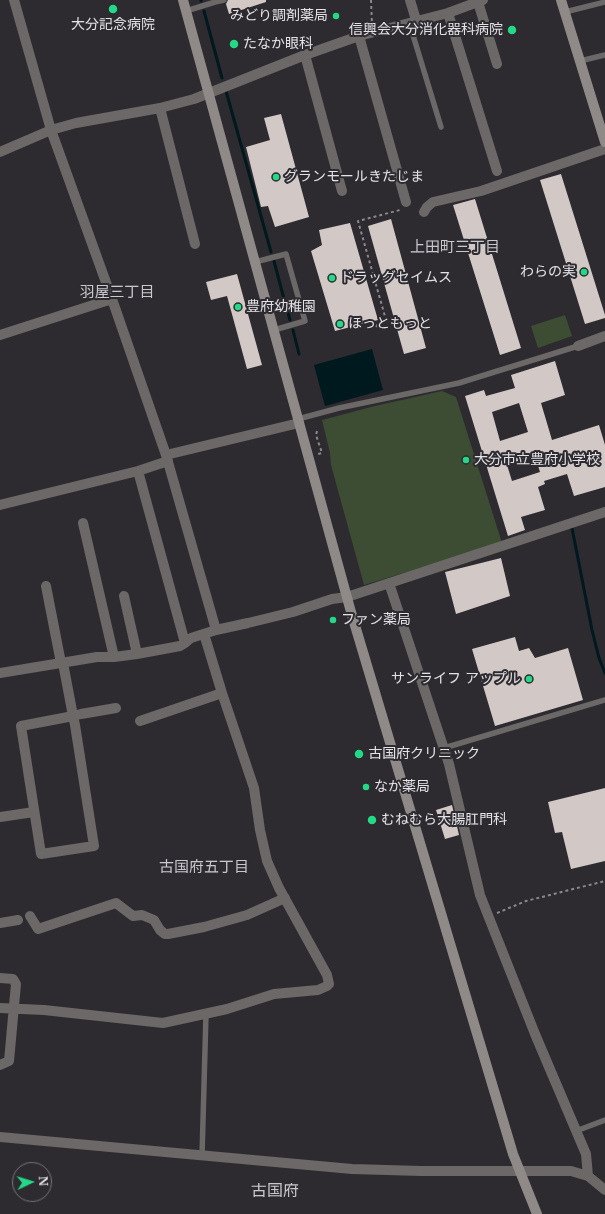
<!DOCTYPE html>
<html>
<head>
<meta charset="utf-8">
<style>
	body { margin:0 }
	#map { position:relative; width:605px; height:1214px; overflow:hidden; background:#2d2b30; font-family:"Libre Baskerville",serif }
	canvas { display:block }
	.north { position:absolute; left:12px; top:1162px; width:40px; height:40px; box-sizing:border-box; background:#2d2b30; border:1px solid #767479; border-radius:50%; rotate:86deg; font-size:11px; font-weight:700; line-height:16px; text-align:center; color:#e4e2e6 }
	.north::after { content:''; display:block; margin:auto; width:14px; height:18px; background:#23d886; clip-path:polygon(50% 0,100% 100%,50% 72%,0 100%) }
</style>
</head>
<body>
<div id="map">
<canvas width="605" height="1214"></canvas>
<div class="north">N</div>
</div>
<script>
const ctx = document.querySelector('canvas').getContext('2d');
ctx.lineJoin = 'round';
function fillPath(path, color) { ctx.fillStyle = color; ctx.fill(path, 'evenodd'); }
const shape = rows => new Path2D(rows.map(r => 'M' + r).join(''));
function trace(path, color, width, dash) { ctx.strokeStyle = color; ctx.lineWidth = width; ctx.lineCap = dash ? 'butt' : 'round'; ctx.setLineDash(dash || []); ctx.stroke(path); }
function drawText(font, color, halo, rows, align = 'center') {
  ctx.font = font + ' "Libre Baskerville","Noto Sans JP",serif'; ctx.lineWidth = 4; ctx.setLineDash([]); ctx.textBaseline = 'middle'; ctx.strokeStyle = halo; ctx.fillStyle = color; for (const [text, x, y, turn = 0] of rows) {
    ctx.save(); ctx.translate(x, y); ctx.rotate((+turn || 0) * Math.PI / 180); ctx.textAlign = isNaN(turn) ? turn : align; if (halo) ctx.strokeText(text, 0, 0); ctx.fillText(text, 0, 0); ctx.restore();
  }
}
const green = shape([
	[565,315,572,336,538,348,531,326],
	[442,391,456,397,502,543,364,585,331,465,330,453,322,420,375,406]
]);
const water = shape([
	[372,349,383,390,325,406,314,365]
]);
const stream = shape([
	[201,0,201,1],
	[204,11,222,78],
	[226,91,271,252],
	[274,261,284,299],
	[287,309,290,320],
	[293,330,299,354],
	[572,528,592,630,599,658,605,673]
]);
const building = shape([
	[228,0,266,0,266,2,229,14,226,4],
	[281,114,309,217,275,227,268,206,261,207,246,147,270,140,264,118],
	[561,174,605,315,605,318,585,324,540,180],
	[475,199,521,348,500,355,453,205],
	[391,219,426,348,404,354,368,226],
	[350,223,378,320,335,331,311,251,322,245,319,230],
	[237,274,262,365,247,369,227,296,211,300,206,282],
	[555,361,565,395,541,403,552,440,599,425,605,445,605,487,574,496,567,474,544,481,545,484,538,487,545,510,521,517,525,530,508,536,465,396,484,390,486,396,515,388,511,375],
	[519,403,528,432,500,441,492,412],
	[535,456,540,472,512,481,507,465],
	[501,558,510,596,456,614,445,572],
	[515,637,519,651,529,648,535,658,568,648,583,700,495,726,472,649],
	[605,788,605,861,571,869,562,832,555,833,548,802],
	[452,805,459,835,445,839,436,810]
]);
const path = shape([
	[371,0,372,24],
	[376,327,379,322,386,320,358,221,400,210],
	[317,431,316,435,322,453,318,454],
	[497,913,526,901,605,881]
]);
const lane = shape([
	[215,2,224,0],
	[186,11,215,2,215,0],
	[565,12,605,2],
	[409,22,441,127],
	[580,61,605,55],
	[255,262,286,254,305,321,274,330],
	[298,419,339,408,459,383,578,346],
	[444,748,605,700],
	[576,1131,605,1120],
	[202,1156,206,1014]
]);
const street = shape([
	[14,0,51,130,112,299,166,455,216,630],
	[410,0,416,20],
	[478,2,497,64],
	[448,13,497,171],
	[359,36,406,202],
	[305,55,342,191],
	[160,108,195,244],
	[0,152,51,130,76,123,160,108,194,99,305,55,359,36,448,13,483,0],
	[424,212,427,207,433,202,481,191,605,149],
	[0,335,112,299],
	[578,346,605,336],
	[166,455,299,423],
	[138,471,185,643],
	[0,505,138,471,168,461],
	[83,523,114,657],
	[389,583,449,764,480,895,535,1034,586,1154,588,1176],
	[46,586,61,663],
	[124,596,137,654],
	[63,663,73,716,75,725,94,846,41,854,21,726,68,717,73,716,81,714,116,708],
	[0,673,97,657,114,657,137,654,180,646,185,643,191,638,216,630,248,623,293,612,332,599,347,597,605,512],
	[140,721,222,693],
	[0,817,34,812],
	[30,916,38,929,116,903,133,916,142,915,154,920,160,930,165,934,168,934,204,927,247,915,285,898],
	[0,923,18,920],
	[0,978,13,979,16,984,9,1061,0,1065],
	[0,1008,44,1010,163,1023,227,1009,274,994,318,990,327,986,329,984,327,975,279,888,267,861,260,830,254,788,222,693,204,634],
	[0,1137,352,1169,421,1171,571,1171,588,1176,605,1190]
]);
const secondary = shape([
	[183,0,351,612,513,1154,537,1214],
	[561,0,605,142]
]);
const markers = [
	[113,9,5,"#23d886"],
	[336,16,4,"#23d886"],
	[512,30,5,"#23d886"],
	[234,44,5,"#23d886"],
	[276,177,4,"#23d886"],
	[584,272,4,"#23d886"],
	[332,278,4,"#23d886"],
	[238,307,4,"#23d886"],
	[340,324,4,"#23d886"],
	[466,460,4,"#23d886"],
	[333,620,4,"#23d886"],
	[529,679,4,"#23d886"],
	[359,754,5,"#23d886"],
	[366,787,4,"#23d886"],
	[372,820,5,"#23d886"]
];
const poiNames = [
	["みどり調剤薬局",328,16,"right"],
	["大分記念病院",113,25,"center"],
	["信興会大分消化器科病院",503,30,"right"],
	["たなか眼科",243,44],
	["グランモールきたじま",284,177],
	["わらの実",576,272,"right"],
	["ドラッグセイムス",340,278],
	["豊府幼稚園",246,307],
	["ほっともっと",348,324],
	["大分市立豊府小学校",474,460],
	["ファン薬局",341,620],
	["サンライフ アップル",521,679,"right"],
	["古国府クリニック",368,754],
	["なか薬局",374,787],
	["むねむら大腸肛門科",381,820]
];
const neighbourhoodNames = [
	["上田町三丁目",455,248],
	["羽屋三丁目",117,293],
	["古国府五丁目",204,868]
];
const quarterNames = [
	["古国府",275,1191]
];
fillPath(green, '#3c4d34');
fillPath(water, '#00191e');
trace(stream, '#00191e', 3);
fillPath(building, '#d2c9c7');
trace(path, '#8a888c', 2, [3, 3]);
trace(lane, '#6c6867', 5.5);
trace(street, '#6c6867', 10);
trace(secondary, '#8f8a88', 10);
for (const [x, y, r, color] of markers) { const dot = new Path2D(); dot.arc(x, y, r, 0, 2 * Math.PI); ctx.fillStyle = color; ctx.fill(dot); trace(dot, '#2d2b30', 1.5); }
drawText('14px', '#e4e2e6', '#2d2b30', poiNames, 'left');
drawText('15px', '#cac7ce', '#2d2b30', neighbourhoodNames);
drawText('16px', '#cac7ce', '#2d2b30', quarterNames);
</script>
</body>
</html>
